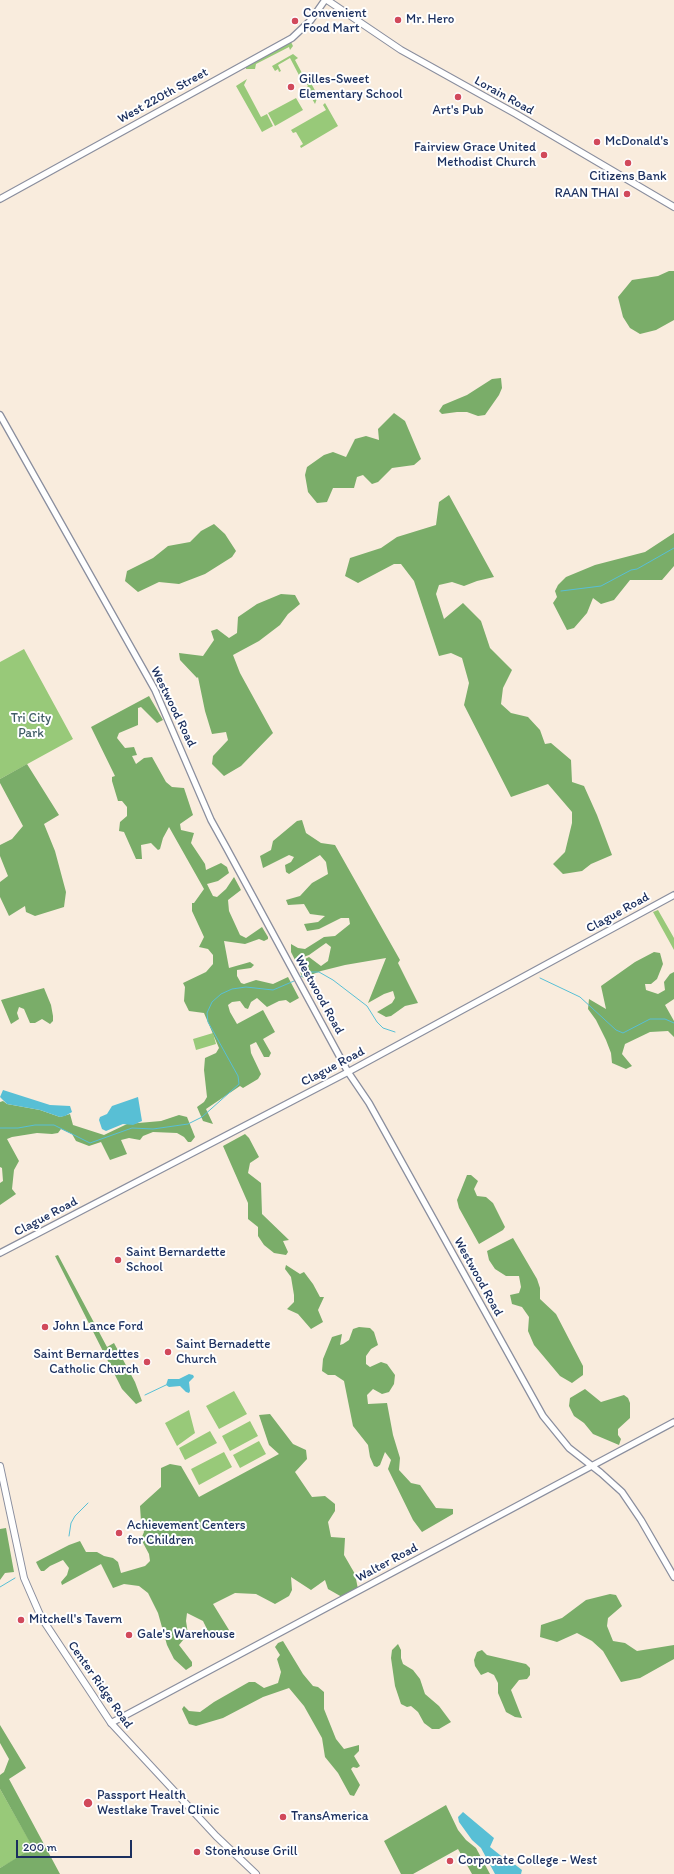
<!DOCTYPE html>
<html>
<head>
<meta charset="utf-8">
<style>
	body { margin:0 }
	#map { position:relative; width:674px; height:1874px; overflow:hidden; background:#f9ecdd; font-family:Itim,sans-serif }
	canvas { display:block }
	.scale { position:absolute; left:16px; top:1840px; width:116px; height:18px; box-sizing:border-box; border:2px solid #1b2f5e; border-top:0; padding-left:5px; font-size:12px; line-height:14px; white-space:nowrap; color:#1b2f5e; -webkit-text-stroke:3px #fff; paint-order:stroke }
</style>
</head>
<body>
<div id="map">
<canvas width="674" height="1874"></canvas>
<div class="scale">200 m</div>
</div>
<script>
const ctx = document.querySelector('canvas').getContext('2d');
ctx.lineJoin = 'round';
function fillPath(path, color) { ctx.fillStyle = color; ctx.fill(path, 'evenodd'); }
const shape = rows => new Path2D(rows.map(r => 'M' + r).join(''));
function trace(path, color, width, dash) { ctx.strokeStyle = color; ctx.lineWidth = width; ctx.lineCap = dash ? 'butt' : 'round'; ctx.setLineDash(dash || []); ctx.stroke(path); }
function drawText(font, color, halo, rows, align = 'center') {
  ctx.font = font + ' Itim,sans-serif'; ctx.lineWidth = 4; ctx.setLineDash([]); ctx.textBaseline = 'middle'; ctx.strokeStyle = halo; ctx.fillStyle = color; for (const [text, x, y, turn = 0] of rows) {
    ctx.save(); ctx.translate(x, y); ctx.rotate((+turn || 0) * Math.PI / 180); ctx.textAlign = isNaN(turn) ? turn : align; if (halo) ctx.strokeText(text, 0, 0); ctx.fillText(text, 0, 0); ctx.restore();
  }
}
const green = shape([
	[289,42,291,42,293,46,290,50,289,47,256,64,255,69,246,69,246,66],
	[293,54,298,58,295,60,303,75,306,74,318,96,315,104,306,88,308,86,303,78,301,79,290,58,278,65,281,71,279,72,278,69,275,71,272,66],
	[247,79,244,85,261,117,267,114,273,126,262,132,236,86],
	[296,98,303,110,275,126,268,113],
	[325,103,338,126,301,148,300,146,303,144,296,132,293,133,291,130,326,110,323,105],
	[24,649,73,739,0,779,0,662],
	[658,910,674,938,674,950,653,912],
	[213,1033,216,1044,196,1050,193,1039],
	[234,1391,247,1414,219,1429,206,1406],
	[189,1410,195,1433,177,1446,165,1423],
	[250,1421,258,1436,230,1451,222,1436],
	[210,1431,217,1443,185,1460,179,1448],
	[259,1441,266,1454,240,1468,233,1455],
	[224,1452,232,1467,199,1485,191,1469],
	[0,1789,34,1849,0,1868]
]);
const forest = shape([
	[669,271,674,271,674,320,656,330,640,334,630,328,623,317,618,297,632,280,658,276],
	[501,378,502,388,499,395,485,415,478,416,467,412,457,412,442,414,439,411,443,405,467,395,492,379],
	[394,413,405,421,421,459,414,465,392,468,378,482,372,484,363,475,357,477,354,488,333,488,327,502,317,503,308,492,305,475,307,467,324,455,333,452,346,457,355,439,366,436,379,440,378,429],
	[449,495,494,577,477,581,464,586,452,582,439,585,436,594,444,619,463,603,481,621,490,648,512,670,503,688,501,704,511,713,528,717,540,730,545,744,551,743,571,760,572,782,584,786,597,815,612,855,591,864,582,871,563,874,553,864,565,852,572,823,572,812,548,784,511,797,464,705,469,683,462,658,451,653,439,656,414,581,401,564,394,564,358,583,345,576,350,558,381,548,397,537,436,525,439,502],
	[214,524,225,534,236,551,232,557,205,574,179,584,159,582,138,592,125,581,127,571,153,558,168,546,190,542,201,531],
	[674,533,674,566,662,580,630,580,614,600,601,604,593,598,587,613,574,628,567,630,553,603,557,597,555,591,558,585,566,577,595,565,645,552],
	[281,594,295,595,300,604,288,614,280,625,259,641,233,655,240,673,273,733,241,766,224,776,212,764,213,756,228,740,226,732,212,734,205,711,198,677,197,678,180,660,179,653,203,656,214,640,211,631,217,629,229,638,237,633,238,617,257,604],
	[149,696,163,720,157,723,141,707,138,708,138,725,119,733,117,738,125,748,134,747,137,755,132,756,136,764,144,758,152,757,166,782,172,787,184,788,193,815,180,824,181,830,194,833,191,843,205,864,206,870,221,863,227,867,229,873,218,881,207,884,213,896,217,897,226,889,234,877,241,890,228,900,229,911,240,935,246,938,262,927,268,937,268,939,264,941,259,939,245,944,224,941,229,968,250,962,254,965,251,968,237,970,237,976,241,983,244,984,256,980,273,984,288,977,299,998,290,1003,286,1000,279,1001,267,1007,257,998,251,1002,248,1009,245,1008,240,1001,232,1002,228,1005,230,1012,237,1024,263,1010,275,1032,263,1039,271,1053,269,1057,264,1057,256,1042,250,1045,251,1053,261,1074,258,1079,243,1088,240,1086,206,1109,213,1124,203,1121,197,1107,204,1102,207,1097,204,1070,205,1058,216,1053,219,1048,204,1013,189,1011,184,1001,185,987,183,983,206,972,213,964,213,955,208,949,199,947,204,937,192,911,192,903,194,903,204,889,169,827,163,838,160,849,158,850,151,843,141,845,142,859,136,859,124,832,119,831,120,822,127,816,127,807,122,801,118,801,112,781,112,777,115,776,91,727],
	[27,764,59,815,44,824,55,851,66,892,64,907,35,916,26,912,25,906,9,916,0,897,0,882,8,876,0,856,0,845,12,839,23,826,0,783,0,779],
	[302,820,306,833,321,843,335,845,400,960,398,963,418,1003,405,1006,391,1016,386,1017,377,1012,392,1003,395,998,393,991,384,994,368,1003,386,958,345,965,321,971,303,978,300,972,305,959,309,957,321,966,328,961,331,947,326,943,309,955,295,960,291,952,291,944,298,948,305,949,324,937,335,936,350,924,349,918,341,918,319,929,307,931,304,924,318,922,325,916,310,914,304,904,288,905,286,900,300,896,312,883,328,874,326,862,320,855,289,874,286,872,285,865,291,862,294,857,289,855,263,868,260,856,271,850,273,841,297,821],
	[654,952,660,953,663,964,657,979,651,984,645,984,646,990,658,994,665,990,664,982,670,974,674,972,674,999,665,1005,674,1021,674,1037,668,1031,650,1032,625,1044,622,1054,632,1066,626,1069,612,1063,611,1053,606,1040,596,1020,588,1009,589,999,606,1009,601,986,635,962],
	[44,988,51,1005,53,1016,53,1021,50,1024,42,1019,35,1023,30,1023,24,1009,19,1007,17,1013,19,1019,11,1024,1,1000],
	[3,1101,7,1104,40,1110,60,1117,70,1114,73,1125,104,1135,127,1124,161,1121,179,1115,187,1117,195,1137,191,1142,188,1142,184,1137,177,1133,153,1132,143,1136,140,1140,129,1138,121,1140,127,1154,110,1160,101,1142,89,1146,76,1141,72,1134,61,1129,58,1133,52,1134,37,1133,12,1137,7,1139,19,1161,14,1170,12,1189,16,1194,0,1205,0,1183,3,1181,2,1168,0,1167,0,1102],
	[245,1134,249,1138,259,1157,250,1163,248,1173,261,1183,262,1214,289,1240,283,1241,288,1252,286,1255,274,1253,264,1245,258,1236,258,1227,248,1219,248,1203,223,1146],
	[467,1175,471,1175,478,1181,474,1189,477,1196,486,1197,493,1203,505,1227,503,1230,479,1244,459,1208,457,1200],
	[513,1238,537,1279,540,1288,540,1299,556,1314,583,1366,583,1375,572,1383,560,1376,534,1345,528,1331,529,1317,522,1307,512,1304,510,1295,519,1293,521,1287,519,1276,506,1276,495,1269,489,1260,487,1251],
	[58,1255,107,1347,114,1343,135,1382,142,1401,136,1404,122,1389,55,1256],
	[286,1265,300,1274,304,1272,313,1284,320,1297,324,1297,318,1310,323,1322,311,1329,298,1314,287,1309,294,1302,294,1295,291,1277,285,1269],
	[359,1327,370,1328,374,1332,378,1345,371,1349,366,1356,366,1364,370,1367,381,1362,387,1364,395,1375,394,1384,389,1392,382,1394,373,1389,367,1395,368,1404,387,1403,393,1435,400,1458,399,1470,411,1483,420,1485,436,1508,453,1509,453,1514,422,1532,413,1520,388,1469,391,1460,385,1452,380,1465,377,1467,374,1466,370,1457,368,1445,353,1426,344,1381,335,1375,328,1375,322,1371,323,1359,332,1337,342,1334,340,1345,343,1344,349,1340,353,1329],
	[585,1389,601,1402,624,1395,628,1398,630,1403,630,1418,618,1429,618,1435,621,1439,619,1445,593,1434,584,1423,574,1416,569,1406,570,1398],
	[270,1414,293,1444,306,1450,307,1459,295,1472,312,1497,325,1496,335,1504,335,1511,328,1522,331,1537,345,1538,344,1555,355,1574,358,1589,342,1597,328,1589,325,1580,311,1590,291,1577,292,1590,289,1596,275,1604,256,1594,235,1593,213,1604,229,1630,222,1635,217,1637,209,1633,203,1621,187,1613,186,1621,188,1634,179,1645,192,1662,192,1666,186,1670,174,1659,167,1645,158,1613,148,1593,139,1586,124,1584,113,1588,101,1564,62,1585,61,1582,67,1575,69,1568,63,1560,50,1566,44,1571,41,1571,39,1568,36,1562,69,1545,80,1541,86,1552,97,1552,104,1556,113,1558,118,1562,121,1573,145,1566,150,1561,149,1554,141,1539,144,1532,141,1521,140,1506,161,1487,161,1468,170,1464,181,1466,199,1497,279,1454,269,1445,259,1415],
	[6,1528,14,1572,5,1573,0,1580,0,1529],
	[610,1594,616,1595,622,1606,608,1618,607,1626,613,1641,625,1643,637,1651,674,1645,674,1659,640,1678,621,1682,603,1651,592,1641,577,1633,557,1642,540,1637,541,1625,562,1618,586,1600],
	[283,1641,303,1674,313,1686,318,1687,324,1692,324,1709,336,1739,344,1749,359,1745,359,1751,354,1756,360,1766,357,1768,353,1767,351,1769,360,1785,354,1796,350,1795,338,1773,325,1757,322,1738,304,1706,289,1688,263,1697,223,1718,196,1726,189,1724,182,1709,184,1706,189,1711,200,1712,214,1702,249,1682,255,1682,264,1688,278,1683,281,1672,277,1659,280,1655,275,1647,278,1643],
	[398,1644,401,1650,401,1658,403,1664,413,1670,420,1679,425,1694,439,1706,451,1722,439,1729,432,1729,424,1723,418,1712,411,1706,407,1707,401,1704,395,1686,391,1658,392,1650],
	[482,1650,487,1655,526,1664,530,1668,530,1675,527,1679,519,1680,511,1690,522,1718,515,1717,506,1712,498,1693,498,1683,494,1675,488,1672,481,1675,475,1666,474,1660,477,1652],
	[0,1725,26,1768,9,1779,60,1874,0,1874,0,1868,33,1848,0,1789,0,1775,4,1772,9,1759,0,1743],
	[446,1805,458,1830,466,1840,476,1848,490,1874,472,1874,458,1849,413,1874,401,1874,384,1841]
]);
const water = shape([
	[3,1090,50,1105,70,1106,72,1112,65,1116,60,1117,40,1110,7,1104,0,1097],
	[138,1097,142,1121,133,1125,123,1124,106,1131,102,1129,99,1120,100,1117,107,1114,112,1106],
	[189,1374,193,1375,194,1377,189,1382,190,1391,189,1393,186,1392,180,1386,169,1387,166,1385,168,1379,179,1379],
	[463,1812,494,1838,490,1847,510,1863,513,1863,522,1870,521,1874,495,1874,481,1848,472,1840,459,1822,458,1817]
]);
const stream = shape([
	[561,591,601,586,631,570,637,569,674,548],
	[300,977,310,972,319,972,333,980,367,1006,377,1022,383,1028,395,1032],
	[540,978,580,997,616,1030,623,1033,650,1019,665,1019,674,1023],
	[0,1128,18,1128,35,1125,54,1125,90,1143,132,1128,153,1129,188,1124,202,1117,239,1084,238,1076,208,1022,207,1013,212,1002,221,994,232,989,246,987,273,990,294,981],
	[145,1395,166,1385],
	[69,1536,71,1523,75,1516,88,1503],
	[0,1587,15,1578]
]);
const secondary = shape([
	[0,199,292,38,311,20,325,0],
	[0,415,155,690,211,820,226,847,348,1072,369,1103,543,1416,569,1448,601,1473,622,1492,641,1520,674,1577],
	[0,1253,348,1072,674,895],
	[111,1723,674,1422]
]);
const primary = shape([
	[327,0,401,50,516,114,674,207],
	[0,1466,24,1578,41,1617,111,1723,216,1836,256,1874]
]);
const markers = [
	[398,20,4,"#d1495b"],
	[295,21,4,"#d1495b"],
	[291,87,4,"#d1495b"],
	[458,97,4,"#d1495b"],
	[597,142,4,"#d1495b"],
	[544,155,4,"#d1495b"],
	[628,163,4,"#d1495b"],
	[627,194,4,"#d1495b"],
	[118,1260,4,"#d1495b"],
	[45,1327,4,"#d1495b"],
	[168,1352,4,"#d1495b"],
	[147,1362,4,"#d1495b"],
	[119,1533,4,"#d1495b"],
	[21,1620,4,"#d1495b"],
	[129,1635,4,"#d1495b"],
	[88,1803,5,"#d1495b"],
	[283,1817,4,"#d1495b"],
	[197,1852,4,"#d1495b"],
	[450,1861,4,"#d1495b"]
];
const poiNames = [
	["Convenient",303,14],
	["Food Mart",303,29],
	["Mr. Hero",406,20],
	["Gilles-Sweet",299,80],
	["Elementary School",299,95],
	["Art's Pub",458,111,"center"],
	["McDonald's",605,142],
	["Fairview Grace United",536,148,"right"],
	["Methodist Church",536,163,"right"],
	["Citizens Bank",628,177,"center"],
	["RAAN THAI",619,194,"right"],
	["Saint Bernardette",126,1253],
	["School",126,1268],
	["John Lance Ford",53,1327],
	["Saint Bernadette",176,1345],
	["Church",176,1360],
	["Saint Bernardettes",139,1355,"right"],
	["Catholic Church",139,1370,"right"],
	["Achievement Centers",127,1526],
	["for Children",127,1541],
	["Mitchell's Tavern",29,1620],
	["Gale's Warehouse",137,1635],
	["Passport Health",97,1796],
	["Westlake Travel Clinic",97,1811],
	["TransAmerica",291,1817],
	["Stonehouse Grill",205,1852],
	["Corporate College - West",458,1861]
];
const streetNames = [
	["West 220th Street",163,96,-29],
	["Lorain Road",504,96,29],
	["Westwood Road",173,707,64],
	["Clague Road",618,913,-29],
	["Westwood Road",319,995,61],
	["Clague Road",333,1067,-28],
	["Clague Road",46,1217,-28],
	["Westwood Road",478,1277,61],
	["Walter Road",387,1563,-28],
	["Center Ridge Road",100,1685,55]
];
const parkNames = [
	["Tri City",31,719],
	["Park",31,734]
];
fillPath(green, '#98c979');
fillPath(forest, '#7aad69');
fillPath(water, '#58bfd5');
trace(stream, '#58bfd5', 1);
trace(secondary, '#8a8e9e', 8);
trace(primary, '#8a8e9e', 8);
trace(secondary, '#fff', 5.5);
trace(primary, '#fff', 6);
for (const [x, y, r, color] of markers) { const dot = new Path2D(); dot.arc(x, y, r, 0, 2 * Math.PI); ctx.fillStyle = color; ctx.fill(dot); trace(dot, '#fff', 1.5); }
drawText('13px', '#1b2f5e', '#fff', poiNames, 'left');
drawText('13px', '#1b2f5e', '#fff', streetNames);
drawText('13px', '#405d66', '#fff', parkNames);
</script>
</body>
</html>
